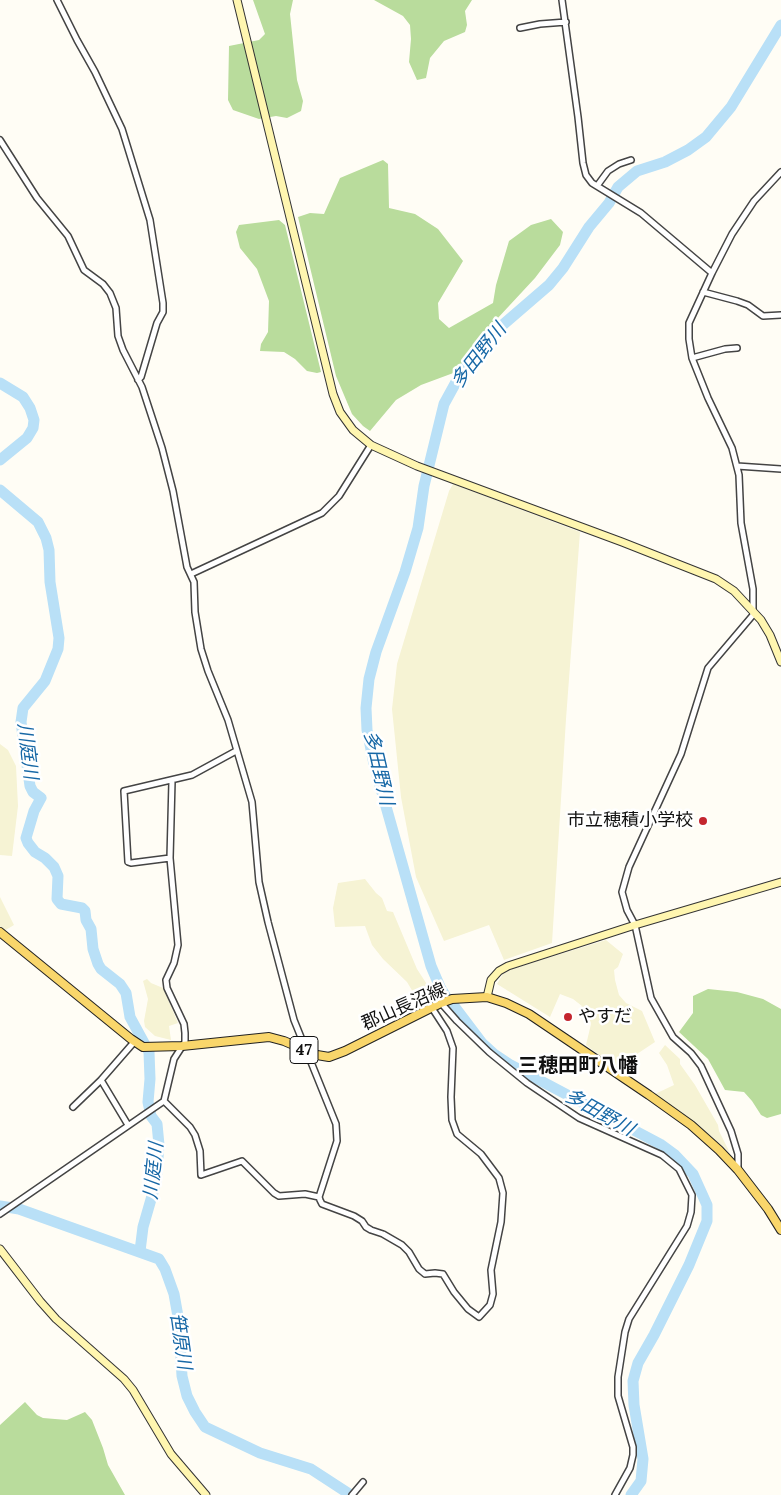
<!DOCTYPE html>
<html>
<head>
<meta charset="utf-8">
<style>
	body { margin:0 }
	canvas { display:block; background:#fffdf5 }
</style>
</head>
<body>
<canvas width="781" height="1495"></canvas>
<script>
const ctx = document.querySelector('canvas').getContext('2d');
ctx.lineJoin = 'round';
function fillPath(path, color) { ctx.fillStyle = color; ctx.fill(path, 'evenodd'); }
const shape = rows => new Path2D(rows.map(r => 'M' + r).join(''));
function trace(path, color, width, dash) { ctx.strokeStyle = color; ctx.lineWidth = width; ctx.lineCap = dash ? 'butt' : 'round'; ctx.setLineDash(dash || []); ctx.stroke(path); }
function drawText(font, color, halo, rows, align = 'center') {
  ctx.font = font + ' Lora,"Noto Sans JP",serif'; ctx.lineWidth = 5; ctx.setLineDash([]); ctx.textBaseline = 'middle'; ctx.strokeStyle = halo; ctx.fillStyle = color; for (const [text, x, y, turn = 0] of rows) {
    ctx.save(); ctx.translate(x, y); ctx.rotate((+turn || 0) * Math.PI / 180); ctx.textAlign = isNaN(turn) ? turn : align; if (halo) ctx.strokeText(text, 0, 0); ctx.fillText(text, 0, 0); ctx.restore();
  }
}
const farmland = shape([
	[453,484,580,532,566,719,552,943,504,960,489,925,444,941,416,877,401,797,392,709,397,664,449,491],
	[0,744,8,750,16,766,18,806,12,856,0,855],
	[365,879,376,893,382,898,387,911,393,912,417,969,430,989,416,997,407,982,383,959,372,945,365,926,335,927,333,908,338,883],
	[0,897,14,925,4,931,0,928],
	[606,940,623,954,618,967,614,970,615,980,619,995,626,1003,642,1011,655,1042,616,1068,586,1045,591,1024,590,1021,578,1013,582,1006,573,999,560,994,550,1017,497,984,503,974,512,969],
	[147,979,151,983,163,988,178,1023,169,1026,171,1040,155,1036,145,1027,144,1021,148,999,143,981],
	[665,1045,680,1059,680,1064,695,1085,718,1125,719,1131,730,1153,704,1130,655,1094,674,1085,667,1065,659,1053]
]);
const forest = shape([
	[253,0,293,0,290,14,297,80,303,101,301,111,287,118,276,116,259,119,233,110,228,100,229,46,259,40,265,34],
	[374,0,472,0,465,11,467,25,465,32,444,41,430,58,426,78,417,80,409,62,411,39,410,25,403,16],
	[383,160,388,164,389,208,415,214,438,229,463,261,438,303,439,319,449,328,493,303,496,285,509,241,531,225,551,219,563,232,560,245,535,278,483,334,467,359,456,372,421,385,396,400,370,431,363,426,352,414,336,376,298,217,310,213,324,214,340,178],
	[279,220,285,225,321,372,317,373,307,371,295,359,284,352,260,351,261,344,268,332,269,301,257,269,240,248,236,232,239,225],
	[708,989,737,992,763,999,781,1009,781,1114,767,1118,761,1115,752,1101,744,1092,725,1090,708,1059,679,1032,693,1013,693,996],
	[25,1402,37,1415,43,1418,67,1420,85,1412,92,1420,103,1448,108,1465,125,1495,0,1495,0,1425]
]);
const river = shape([
	[0,383,23,397,30,408,34,420,33,428,27,438,0,460],
	[0,490,38,522,46,538,49,550,50,582,59,638,58,649,45,681,23,708,21,722,30,786,33,792,41,798,34,811,26,838,28,843,35,852,45,858,54,867,58,876,57,899,61,904,82,908,85,911,86,920,91,929,93,949,98,964,101,969,120,984,126,993,130,1017,149,1052,150,1079,148,1102,151,1116,157,1124,159,1145,156,1182,143,1227,140,1251],
	[0,1206,19,1209,159,1259,165,1269,174,1294,179,1322,182,1376,187,1396,195,1412,205,1427,260,1453,311,1469,351,1495],
	[631,1495,641,1481,643,1459,634,1405,633,1381,638,1363,654,1335,689,1265,707,1221,707,1205,693,1174,675,1155,660,1144,509,1064,494,1054,482,1043,454,1006,449,1002,440,987,431,966,374,764,367,730,366,708,369,679,376,652,405,572,418,528,424,486,444,404,461,373,479,350,498,329,549,285,563,268,589,227,609,203,618,187,637,171,665,162,688,150,706,137,731,107,781,25]
]);
const street = shape([
	[57,0,77,40,95,72,122,129,150,220,163,303,163,312,157,323,141,377,138,380],
	[562,0,578,117,583,163,586,175,592,183,641,213,712,273],
	[520,28,540,24,566,22],
	[0,140,37,198,68,236,84,270,103,284,110,293,116,308,118,336,123,350,142,387,162,448,173,491,187,567,194,582,195,612,201,649,208,671,228,720,252,802,259,882,268,922,294,1020,336,1124,337,1141,319,1197,320,1200,322,1204,354,1216,362,1221,366,1227,371,1230,383,1234,402,1245,409,1252,419,1269,425,1274,435,1273,443,1274,454,1292,468,1309,479,1317,490,1305,493,1294,491,1270,501,1222,503,1193,499,1178,481,1154,457,1134,452,1120,451,1097,453,1048,447,1031,432,1008],
	[597,186,608,171,619,164,631,160],
	[703,292,737,301,748,305,763,316,781,315],
	[692,358,725,349,737,348],
	[737,466,781,469],
	[191,574,322,513,339,496,371,445],
	[170,858,131,863,128,862,124,791,192,775,236,751],
	[441,1003,457,1021,489,1052,527,1083,579,1118,662,1155,679,1169,692,1195,691,1212,687,1226,629,1319,625,1332,618,1377,618,1396,633,1447,633,1455,630,1468,615,1495],
	[101,1080,128,1125],
	[164,1101,190,1127,195,1135,200,1151,201,1175,242,1161,274,1193,279,1196,305,1194,319,1197],
	[73,1107,101,1080,135,1041],
	[738,1170,738,1154,731,1131,701,1066,691,1053,673,1037,651,998,635,925,627,910,622,892,629,867,681,754,708,668,753,615,753,589,741,523,739,475,732,448,708,398,692,358,689,339,689,323,712,273,732,234,754,201,781,172],
	[0,1214,164,1101,174,1059,185,1042,185,1033,184,1024,167,988,166,980,174,963,178,945,170,858,172,781],
	[352,1495,363,1482]
]);
const secondary = shape([
	[237,0,333,394,340,412,353,430,371,445,417,466,622,542,716,579,734,591,761,620,770,635,781,662],
	[487,997,491,980,499,971,508,966,635,925,781,882],
	[0,1249,40,1301,56,1319,124,1379,133,1390,171,1454,206,1495]
]);
const primary = shape([
	[0,932,131,1039,143,1047,182,1046,269,1037,284,1041,317,1055,329,1057,345,1051,441,1003,452,999,487,997,506,1003,529,1014,649,1095,691,1125,719,1150,738,1170,768,1209,781,1230]
]);
const markers = [
	[703,821,5,"#c4262e"],
	[568,1017,5,"#c4262e"]
];
const shields = [
	[304,1050,28]
];
const shieldNames = [
	["47",304,1050]
];
const poiNames = [
	["市立穂積小学校",693,821],
	["やすだ",578,1017,"left"]
];
const streetNames = [
	["郡山長沼線",404,1007,-24]
];
const waterNames = [
	["多田野川",479,356,-52],
	["川庭川",27,751,83],
	["多田野川",378,768,77],
	["多田野川",599,1113,29],
	["川庭川",154,1171,-84],
	["笹原川",180,1341,82]
];
const quarterNames = [
	["三穂田町八幡",578,1066]
];
fillPath(farmland, '#f6f3d4');
fillPath(forest, '#b9dc9c');
trace(river, '#b9e0f7', 11);
trace(street, '#444', 8);
trace(secondary, '#333', 9);
trace(primary, '#222', 10);
trace(street, '#fff', 5);
trace(secondary, '#fff6b0', 7);
trace(primary, '#f9d66b', 8);
for (const [x, y, r, color] of markers) { const dot = new Path2D(); dot.arc(x, y, r, 0, 2 * Math.PI); ctx.fillStyle = color; ctx.fill(dot); trace(dot, '#fff', 2); }
for (const [x, y, w] of shields) { const box = new Path2D(); box.roundRect(x - w / 2, y - 13.5, w, 27, 4); ctx.fillStyle = '#fff'; ctx.fill(box); trace(box, '#111', 1); }
drawText('bold 16px', '#111', null, shieldNames);
drawText('18px', '#111', '#fff', poiNames, 'right');
drawText('18px', '#111', '#fff', streetNames);
drawText('italic 19px', '#1768a6', '#fff', waterNames);
drawText('bold 20px', '#111', '#fff', quarterNames);
</script>
</body>
</html>
